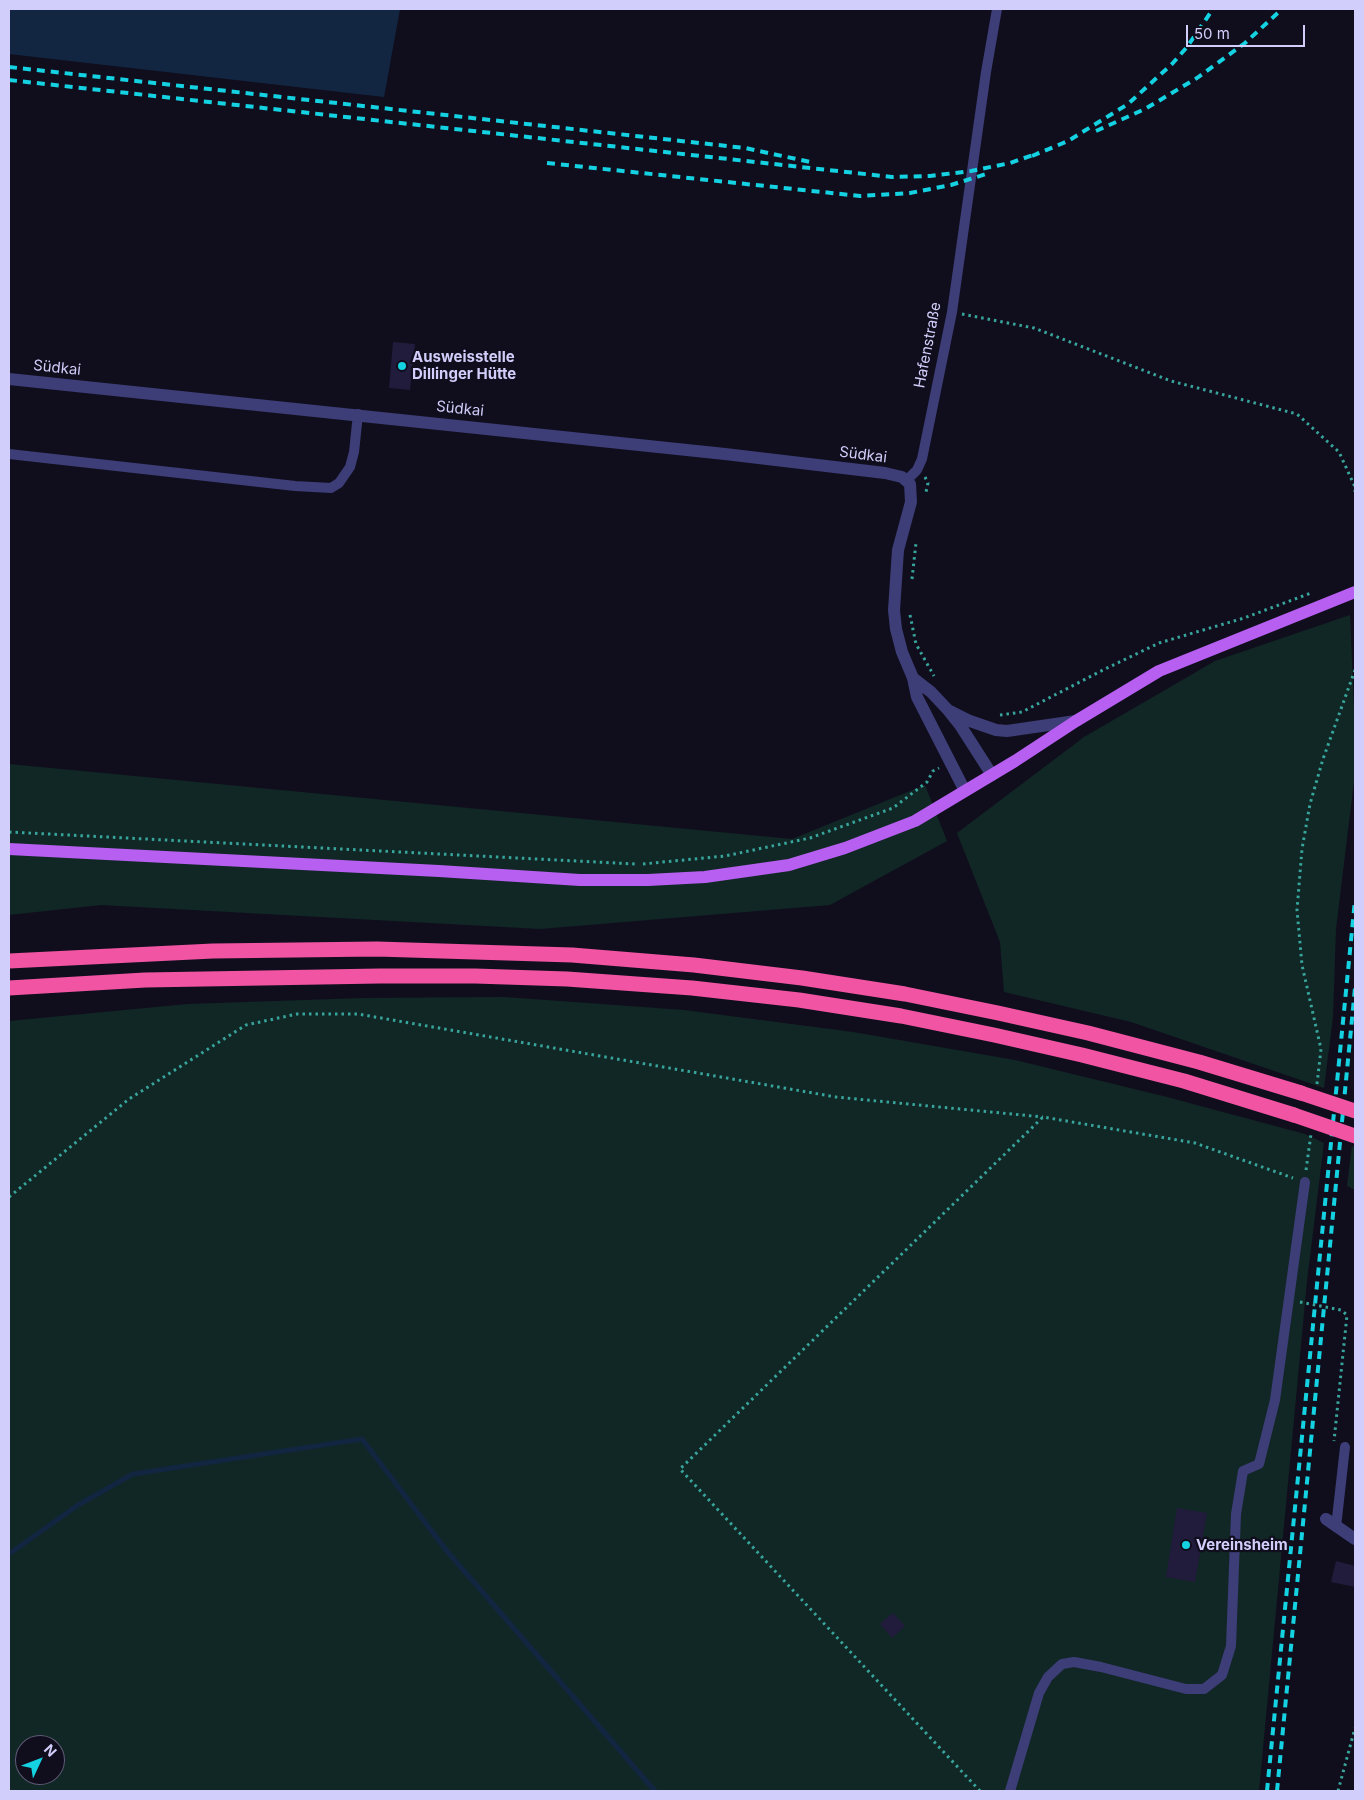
<!DOCTYPE html>
<html>
<head>
<meta charset="utf-8">
<style>
	body { margin:0 }
	#map { position:relative; width:1364px; height:1800px; overflow:hidden; background:#100e1d; font-family:Inter,sans-serif }
	canvas { display:block }
	.frame { position:absolute; inset:0; border:10px solid #d2cefb; pointer-events:none }
	.north { position:absolute; left:15px; top:1735px; width:50px; height:50px; box-sizing:border-box; background:#100e1d; border:1px solid #5e5b76; border-radius:50%; rotate:47deg; font-size:14px; font-weight:700; line-height:20px; text-align:center; color:#d2cefb }
	.north::after { content:''; display:block; margin:auto; width:18px; height:22px; background:#14d2e1; clip-path:polygon(50% 0,100% 100%,50% 72%,0 100%) }
	.scale { position:absolute; left:1186px; top:25px; width:119px; height:22px; box-sizing:border-box; border:2px solid #d2cefb; border-top:0; padding-left:6px; font-size:15px; line-height:18px; white-space:nowrap; color:#d2cefb; -webkit-text-stroke:4px #100e1d; paint-order:stroke }
</style>
</head>
<body>
<div id="map">
<canvas width="1364" height="1800"></canvas>
<div class="frame"></div>
<div class="north">N</div>
<div class="scale">50 m</div>
</div>
<script>
const ctx = document.querySelector('canvas').getContext('2d');
ctx.lineJoin = 'round';
function fillPath(path, color) { ctx.fillStyle = color; ctx.fill(path, 'evenodd'); }
const shape = rows => new Path2D(rows.map(r => 'M' + r).join(''));
function trace(path, color, width, dash) { ctx.strokeStyle = color; ctx.lineWidth = width; ctx.lineCap = dash ? 'butt' : 'round'; ctx.setLineDash(dash || []); ctx.stroke(path); }
function drawText(font, color, halo, rows, align = 'center') {
  ctx.font = font + ' Inter,sans-serif'; ctx.lineWidth = 4.5; ctx.setLineDash([]); ctx.textBaseline = 'middle'; ctx.strokeStyle = halo; ctx.fillStyle = color; for (const [text, x, y, turn = 0] of rows) {
    ctx.save(); ctx.translate(x, y); ctx.rotate((+turn || 0) * Math.PI / 180); ctx.textAlign = isNaN(turn) ? turn : align; if (halo) ctx.strokeText(text, 0, 0); ctx.fillText(text, 0, 0); ctx.restore();
  }
}
const green = shape([
	[1350,615,1355,733,1355,773,1336,929,1333,1017,1324,1088,1131,1022,1004,992,1000,942,957,833,1084,737,1215,661],
	[9,764,792,839,925,785,947,841,830,905,540,929,101,905,9,915],
	[504,997,684,1010,853,1032,1015,1060,1163,1096,1290,1130,1305,1134,1324,1143,1307,1281,1259,1791,9,1791,9,1021,188,1004,363,998],
	[25,1745,55,1745,55,1775,25,1775],
	[1352,1146,1355,1148,1355,1190,1347,1186]
]);
const water = shape([
	[9,9,400,9,384,97,9,54]
]);
const stream = shape([
	[9,1554,78,1505,133,1474,362,1439,446,1550,655,1791]
]);
const building = shape([
	[393,342,415,344,410,390,389,388],
	[1177,1508,1207,1513,1195,1582,1166,1577],
	[1336,1561,1355,1566,1355,1587,1331,1582],
	[893,1613,905,1626,892,1638,880,1624]
]);
const path = shape([
	[962,314,1034,328,1171,381,1297,414,1339,452,1355,487,1355,492],
	[925,477,928,483,926,492],
	[912,579,916,543],
	[910,615,916,644,934,676],
	[1000,715,1022,712,1103,670,1159,643,1244,618,1311,593],
	[9,832,635,864],
	[643,864,725,856,810,838,893,808,927,782,933,771,939,768],
	[1317,1084,1321,1049,1302,965,1297,910,1302,849,1310,804,1323,759,1355,670],
	[1306,1170,1311,1134],
	[9,1197,129,1099,246,1025,297,1014,358,1014,836,1097,1043,1117],
	[1300,1302,1341,1310,1347,1315,1334,1441],
	[980,1791,680,1469,1043,1117,1195,1143,1293,1178],
	[1338,1791,1355,1728]
]);
const lane = shape([
	[9,454,295,486,331,488,339,483,350,467,354,452,358,414],
	[907,480,917,470,922,459,952,312,986,72,997,9],
	[1336,1527,1345,1447],
	[1010,1791,1039,1693,1048,1677,1062,1664,1074,1662,1101,1667,1186,1689,1204,1689,1222,1675,1231,1646,1236,1514,1243,1471,1259,1464,1275,1400,1305,1182]
]);
const street = shape([
	[9,379,725,454,885,473,902,477,910,484,911,502,898,550,894,610,896,629,902,652,913,678,917,697,965,791],
	[913,678,931,692,948,710,960,725,992,775],
	[948,710,970,721,996,730,1007,731,1076,721],
	[1326,1519,1355,1539]
]);
const primary = shape([
	[9,849,439,871,580,880,648,880,705,877,789,865,845,848,915,821,1015,761,1076,721,1159,671,1355,592]
]);
const highway = shape([
	[9,961,213,951,377,949,572,955,694,965,802,978,905,994,998,1013,1088,1033,1199,1062,1301,1093],
	[9,988,145,980,380,976,475,976,567,979,692,988,799,1000,901,1016,994,1035,1082,1055,1184,1081,1294,1115]
]);
const rail = shape([
	[9,67,745,148,815,163],
	[9,80,892,177,930,176,971,171,1010,163,1039,153],
	[1096,131,1145,109,1197,78,1245,43,1282,9],
	[1032,156,1068,141,1128,104,1172,64,1187,47,1213,9],
	[547,163,860,196,910,193,951,185,986,174],
	[1267,1791,1355,900],
	[1277,1791,1355,988]
]);
const highwayBridge = shape([
	[1301,1093,1355,1111],
	[1294,1115,1355,1136]
]);
const markers = [
	[402,366,5,"#14d2e1"],
	[1186,1545,5,"#14d2e1"]
];
const streetNames = [
	["Hafenstraße",928,345,-79],
	["Südkai",57,368,6],
	["Südkai",460,409,6],
	["Südkai",863,455,7]
];
const poiNames = [
	["Ausweisstelle",412,357],
	["Dillinger Hütte",412,374],
	["Vereinsheim",1196,1545]
];
fillPath(green, '#112725');
fillPath(water, '#122642');
trace(stream, '#122642', 5);
fillPath(building, '#211b3c');
trace(path, '#38a59c', 3, [2.5, 4]);
trace(lane, '#3d3d78', 10);
trace(street, '#3d3d78', 12);
trace(primary, '#b75ff1', 12);
trace(highway, '#f054a3', 15);
trace(rail, '#14d2e1', 4, [8, 6]);
trace(highwayBridge, '#f054a3', 15);
for (const [x, y, r, color] of markers) { const dot = new Path2D(); dot.arc(x, y, r, 0, 2 * Math.PI); ctx.fillStyle = color; ctx.fill(dot); trace(dot, '#100e1d', 2); }
drawText('15px', '#d2cefb', '#100e1d', streetNames);
drawText('bold 15px', '#d2cefb', '#100e1d', poiNames, 'left');
</script>
</body>
</html>
